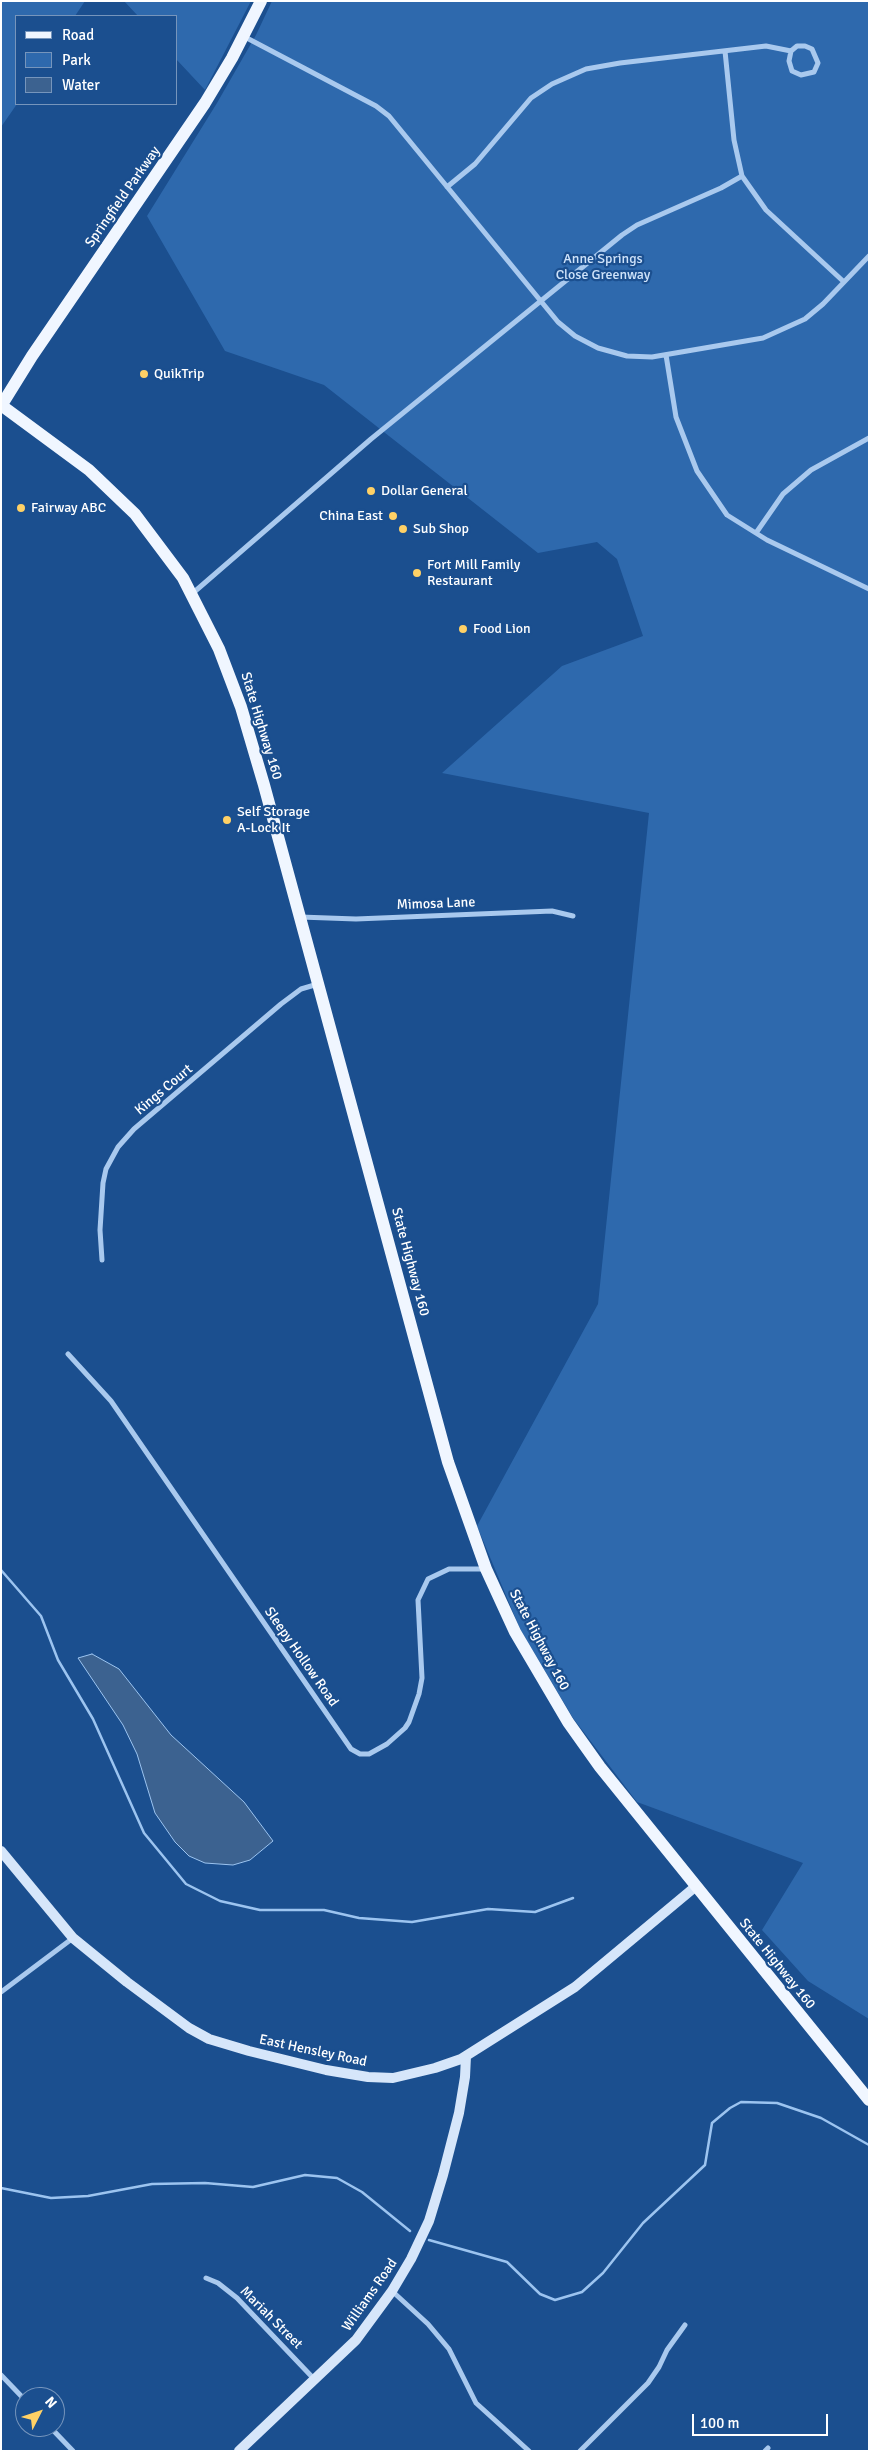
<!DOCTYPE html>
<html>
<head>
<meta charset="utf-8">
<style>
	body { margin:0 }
	#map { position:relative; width:870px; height:2452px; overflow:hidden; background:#1b4f8f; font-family:Signika,sans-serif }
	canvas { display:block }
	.frame { position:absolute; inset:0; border:2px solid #fff; pointer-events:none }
	.legend { position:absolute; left:15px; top:15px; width:162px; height:90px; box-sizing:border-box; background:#1b4f8f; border:1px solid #7695bc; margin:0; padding:6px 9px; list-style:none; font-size:15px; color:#fff }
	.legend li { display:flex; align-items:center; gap:10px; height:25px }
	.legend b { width:25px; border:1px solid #7695bc }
	.north { position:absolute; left:15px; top:2387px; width:50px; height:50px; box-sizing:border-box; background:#1b4f8f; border:1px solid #7695bc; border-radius:50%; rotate:49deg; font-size:14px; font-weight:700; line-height:20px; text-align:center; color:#fff }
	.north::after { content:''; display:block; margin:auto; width:18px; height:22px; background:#ffd166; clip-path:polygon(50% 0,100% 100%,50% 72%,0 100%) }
	.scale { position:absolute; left:692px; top:2414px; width:136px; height:22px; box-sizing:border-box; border:2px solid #fff; border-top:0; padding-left:6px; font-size:15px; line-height:18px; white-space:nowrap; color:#fff; -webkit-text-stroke:4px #1b4f8f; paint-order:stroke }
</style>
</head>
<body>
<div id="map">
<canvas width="870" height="2452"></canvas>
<div class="frame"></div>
<ul class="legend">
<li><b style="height:6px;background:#f0f6ff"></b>Road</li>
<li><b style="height:14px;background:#2e69ad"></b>Park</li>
<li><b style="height:14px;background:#3c6290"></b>Water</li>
</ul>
<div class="north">N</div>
<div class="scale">100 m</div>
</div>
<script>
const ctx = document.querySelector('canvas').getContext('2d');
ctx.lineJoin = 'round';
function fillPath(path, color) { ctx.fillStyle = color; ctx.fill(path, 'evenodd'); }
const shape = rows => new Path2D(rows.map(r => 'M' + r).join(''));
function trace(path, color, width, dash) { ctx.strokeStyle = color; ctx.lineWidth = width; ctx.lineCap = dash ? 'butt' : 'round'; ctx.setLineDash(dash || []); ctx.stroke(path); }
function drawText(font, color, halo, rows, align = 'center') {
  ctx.font = font + ' Signika,sans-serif'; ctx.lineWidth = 4.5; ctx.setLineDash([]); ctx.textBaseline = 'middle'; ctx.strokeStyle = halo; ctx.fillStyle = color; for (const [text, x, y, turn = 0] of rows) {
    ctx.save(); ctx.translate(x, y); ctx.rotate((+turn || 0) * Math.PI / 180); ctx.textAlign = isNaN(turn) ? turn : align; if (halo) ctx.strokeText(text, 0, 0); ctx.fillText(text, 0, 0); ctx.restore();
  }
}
const green = shape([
	[1,1,85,1,75,16,16,16,17,104,1,127],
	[124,1,251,1,205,90,176,59,176,16,138,16],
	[272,1,869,1,869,2019,808,1981,762,1930,803,1863,637,1802,573,1718,520,1629,477,1526,598,1304,649,813,442,773,562,666,643,636,617,559,597,542,538,553,324,385,225,351,147,216,217,103,256,35]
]);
const water = shape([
	[92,1654,119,1669,171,1735,244,1802,273,1841,250,1860,233,1865,205,1863,189,1856,175,1842,155,1813,137,1754,123,1725,78,1658,92,1654]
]);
const stream = shape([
	[1,1570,41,1616,58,1660,93,1719,144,1833,186,1884,220,1901,260,1910,324,1910,359,1918,412,1922,488,1909,535,1912,573,1898],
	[1,2188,51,2198,88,2196,152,2184,205,2183,253,2187,305,2175,337,2178,362,2192,410,2231],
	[429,2240,507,2262,540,2294,555,2300,582,2292,603,2273,643,2223,705,2165,712,2123,730,2108,741,2102,777,2103,821,2118,869,2145]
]);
const street = shape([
	[243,36,376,106,389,116,558,322,575,336,598,348,627,356,652,357,763,338,805,319,823,304,869,256],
	[725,51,734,140,742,176,766,210,844,282],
	[447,187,475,164,531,98,552,84,586,69,620,63,766,46,791,51,797,46,805,46,812,49,818,63,814,72,801,75,792,71,789,61,791,51],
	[666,355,676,417,697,471,727,515,767,540,869,589],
	[756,533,783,494,811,470,869,438],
	[193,593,371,439,622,235,637,225,721,188,742,176],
	[300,917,356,919,552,911,573,916],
	[102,1260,100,1230,103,1183,106,1169,118,1147,134,1129,281,1004,301,989,318,984],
	[68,1354,111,1401,351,1749,360,1754,369,1754,387,1744,405,1728,409,1722,419,1694,422,1678,418,1600,428,1579,449,1569,485,1569],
	[1,1992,73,1938],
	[206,2278,218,2283,237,2298,315,2380],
	[392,2291,428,2324,449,2349,476,2403,529,2451],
	[1,2375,25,2400],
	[50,2427,73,2451],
	[580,2451,648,2383,659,2367,667,2350,685,2325],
	[765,2451,768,2448]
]);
const secondary = shape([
	[1,1851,73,1938,127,1982,189,2028,209,2039,249,2051,326,2070,368,2077,393,2078,435,2068,461,2059,575,1987,695,1887],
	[239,2451,356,2340,392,2291,411,2259,429,2221,443,2175,459,2113,465,2077,466,2056]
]);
const primary = shape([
	[1,405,89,470,135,514,183,578,219,649,241,707,264,785,448,1462,486,1569,515,1632,568,1722,600,1767,869,2100],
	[1,406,32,356,205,103,232,58,261,1]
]);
const markers = [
	[144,374,5,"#ffd166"],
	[371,491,5,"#ffd166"],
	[21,508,5,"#ffd166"],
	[393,516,5,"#ffd166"],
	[403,529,5,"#ffd166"],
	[417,573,5,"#ffd166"],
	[463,629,5,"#ffd166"],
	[227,820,5,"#ffd166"]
];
const streetNames = [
	["Springfield Parkway",123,197,-55],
	["State Highway 160",261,726,73],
	["Mimosa Lane",436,904,-2],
	["Kings Court",164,1090,-40],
	["State Highway 160",410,1262,75],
	["State Highway 160",539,1640,62],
	["Sleepy Hollow Road",301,1657,55],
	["State Highway 160",777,1964,51],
	["East Hensley Road",313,2051,12],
	["Williams Road",370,2295,-55],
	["Mariah Street",271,2318,45]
];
const parkNames = [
	["Anne Springs",603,259],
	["Close Greenway",603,275]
];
const poiNames = [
	["QuikTrip",154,374],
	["Dollar General",381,491],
	["Fairway ABC",31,508],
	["China East",383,516,"right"],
	["Sub Shop",413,529],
	["Fort Mill Family",427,565],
	["Restaurant",427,581],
	["Food Lion",473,629],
	["Self Storage",237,812],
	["A-Lock It",237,828]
];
fillPath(green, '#2e69ad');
fillPath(water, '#3c6290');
trace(water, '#9cc4f0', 1);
trace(stream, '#9cc4f0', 2.5);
trace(street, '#a9c9ee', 5);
trace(secondary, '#d6e6fa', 10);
trace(primary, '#f0f6ff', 12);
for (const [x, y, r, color] of markers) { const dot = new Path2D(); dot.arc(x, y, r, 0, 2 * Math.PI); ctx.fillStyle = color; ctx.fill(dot); trace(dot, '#1b4f8f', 2); }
drawText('14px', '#fff', '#1b4f8f', streetNames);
drawText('14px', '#cfe3fa', '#1b4f8f', parkNames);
drawText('14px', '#fff', '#1b4f8f', poiNames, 'left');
</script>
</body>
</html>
